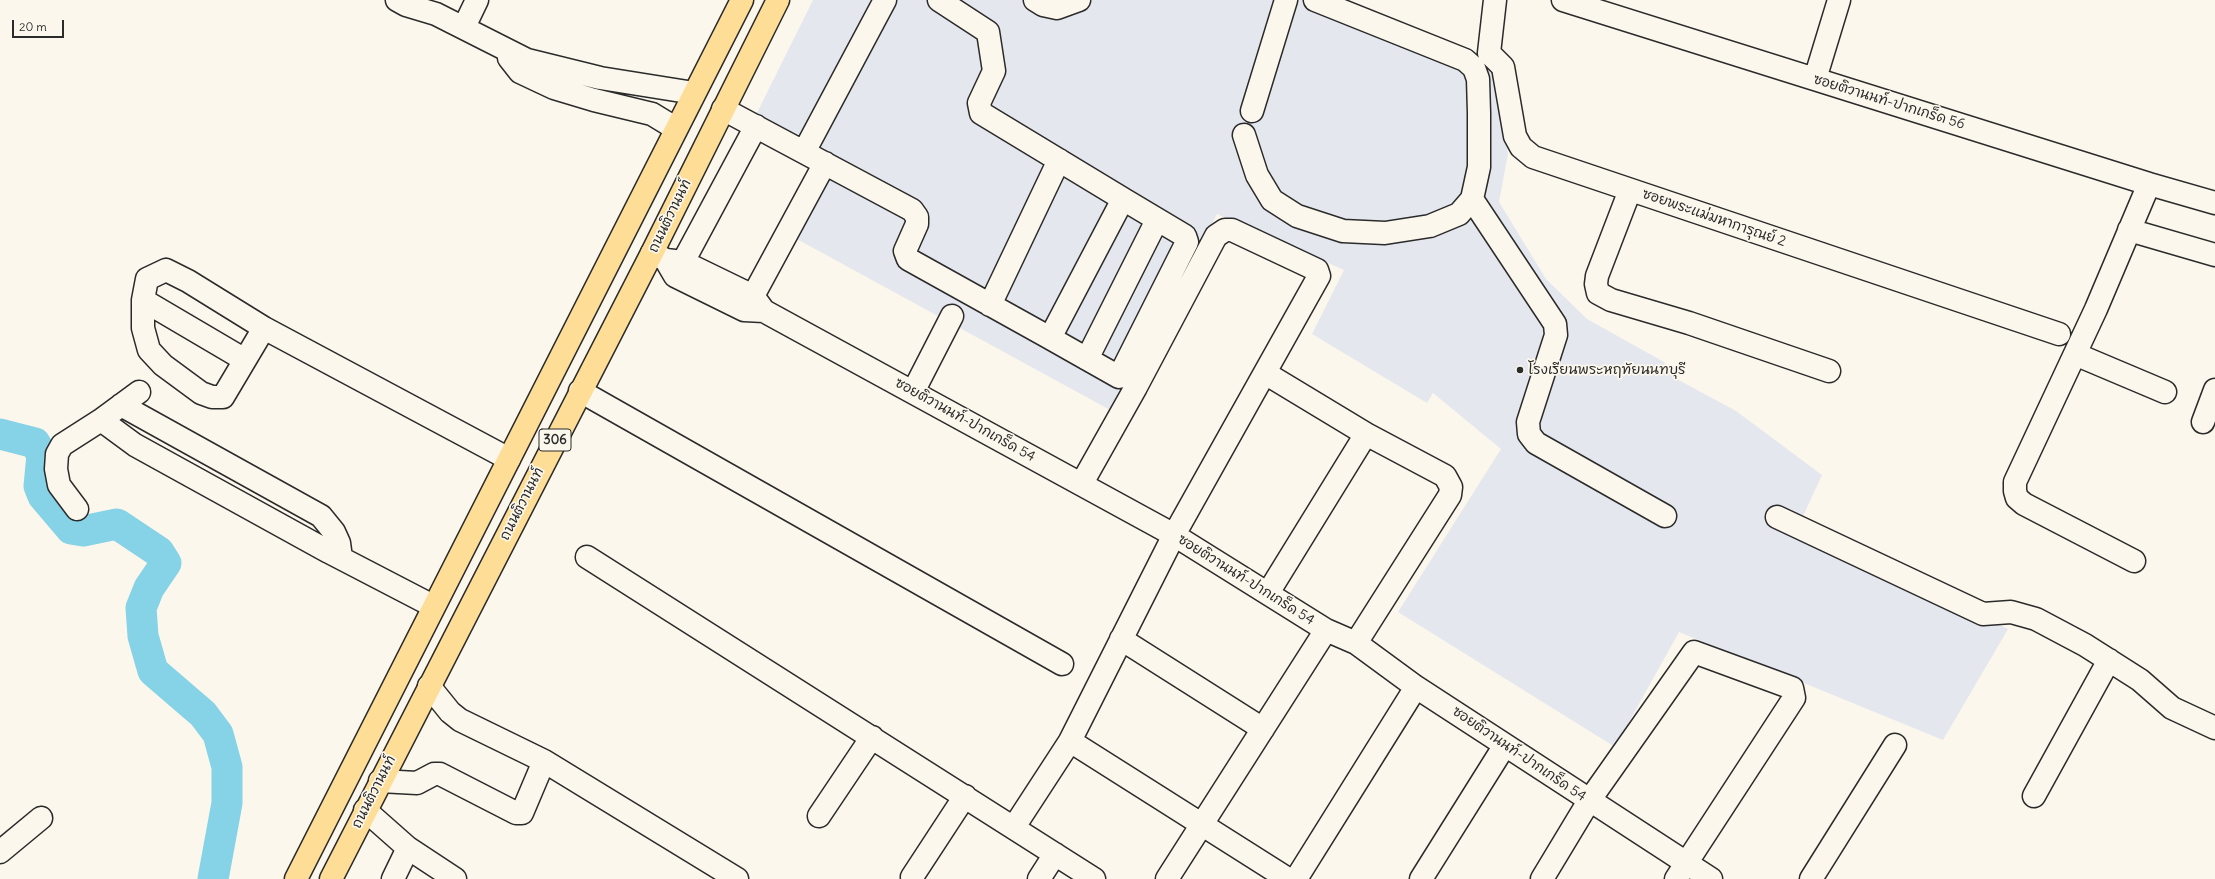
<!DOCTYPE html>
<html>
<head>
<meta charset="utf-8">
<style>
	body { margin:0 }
	#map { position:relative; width:2215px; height:879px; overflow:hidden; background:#fbf7ec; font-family:Delius,sans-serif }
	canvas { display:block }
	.scale { position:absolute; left:12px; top:20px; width:52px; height:18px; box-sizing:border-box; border:2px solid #2b2b2b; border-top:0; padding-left:5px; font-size:12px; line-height:14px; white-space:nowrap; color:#2b2b2b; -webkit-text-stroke:3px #fbf7ec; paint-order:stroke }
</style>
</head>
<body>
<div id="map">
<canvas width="2215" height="879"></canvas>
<div class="scale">20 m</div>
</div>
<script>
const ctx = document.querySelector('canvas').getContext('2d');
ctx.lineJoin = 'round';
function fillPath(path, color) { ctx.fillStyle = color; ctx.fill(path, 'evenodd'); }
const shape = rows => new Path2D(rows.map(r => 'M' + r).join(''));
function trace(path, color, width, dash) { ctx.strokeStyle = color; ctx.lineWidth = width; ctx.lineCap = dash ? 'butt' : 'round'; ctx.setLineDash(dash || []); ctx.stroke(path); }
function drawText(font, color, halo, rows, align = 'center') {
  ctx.font = font + ' Delius,"Playpen Sans Thai",sans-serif'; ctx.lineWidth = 3.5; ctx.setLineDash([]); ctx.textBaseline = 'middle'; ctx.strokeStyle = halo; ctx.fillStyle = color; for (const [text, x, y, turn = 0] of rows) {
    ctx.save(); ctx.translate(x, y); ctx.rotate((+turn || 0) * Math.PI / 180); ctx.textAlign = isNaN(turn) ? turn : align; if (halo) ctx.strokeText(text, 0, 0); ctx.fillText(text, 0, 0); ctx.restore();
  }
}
const built = shape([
	[813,0,1321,0,1498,68,1508,154,1499,202,1546,279,1587,319,1664,362,1673,377,1736,411,1822,475,1797,529,2008,629,1943,740,1679,632,1615,747,1398,612,1501,449,1433,393,1427,403,1312,334,1344,270,1217,214,1112,411,795,238,829,181,747,133]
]);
const river = shape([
	[0,434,35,443,42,455,39,486,43,496,71,529,83,531,117,524,159,552,166,563,149,588,141,608,143,636,153,671,203,714,218,734,227,767,227,803,213,879]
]);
const minor = shape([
	[397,0,406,5,436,14,527,60,600,78,694,93],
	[1035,0,1043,5,1057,8,1079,0],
	[1495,0,1489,53,1503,67,1515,136,1521,147,1533,157,2059,334],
	[1563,0,2149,184,2215,203],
	[464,27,477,0],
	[509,58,520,72,554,88,594,100,652,114,675,128],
	[1815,79,1839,0],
	[723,109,912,210,917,217,917,224,905,251,908,259,1050,338,1123,199,981,113,979,103,994,71,988,32,939,0],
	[1252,111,1286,0],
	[1244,135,1257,175,1272,200,1297,216,1343,231,1385,233,1430,226,1459,214,1472,199,1479,167,1479,113,1478,79,1474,68,1465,60,1315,0],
	[804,152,885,0],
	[1630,190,1597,276,1596,284,1598,293,1611,300,1689,323,1829,371],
	[1472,199,1555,324,1556,335,1528,422,1529,434,1536,443,1665,516],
	[2129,230,2215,255],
	[652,253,666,260,683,262,753,296,764,311,1174,535,1326,630,1356,643,1416,687,1711,879],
	[668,264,675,276,744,310,764,311],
	[166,270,188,281,264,328,223,397,212,397,201,393,163,365,149,350,143,328,143,300,147,279,166,270],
	[676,275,756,126],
	[753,296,825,163],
	[143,300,245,360],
	[990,305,1059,160],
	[264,328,509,459],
	[1050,338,1119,377,1187,242,1185,236,1123,199],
	[2075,354,2165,392],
	[1087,359,1157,220],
	[1265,373,1366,434,1445,476,1451,487,1450,495,1356,643],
	[580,391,1062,664],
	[139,392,101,420,135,445,329,552,433,606],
	[913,392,952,316],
	[121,405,321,516,334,532,339,543,341,558],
	[2203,422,2215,390],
	[77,509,59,485,56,469,57,454,62,445,101,420],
	[1777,517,1983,614,2011,612,2036,619,2085,645,2140,680,2172,708,2215,728],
	[587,557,1094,879],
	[2134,561,2024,504,2017,498,2015,491,2015,482,2096,309,2149,184],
	[1268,593,1366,434],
	[1121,639,1263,729],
	[1070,741,1288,879],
	[544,761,737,879],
	[380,781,417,783,434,774,440,774,516,813,522,813,544,761,460,720,450,712,429,686],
	[2034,796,2109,660],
	[365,810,408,848,455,879],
	[819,816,872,737],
	[1014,827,1070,741,1174,535,1319,276,1317,270,1232,230,1225,230,1216,236,1136,387,1082,483],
	[0,852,41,818],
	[912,877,965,796],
	[393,879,408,848],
	[1039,879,1055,854],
	[1167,879,1326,630],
	[1296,879,1416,687],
	[1421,879,1505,745],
	[1542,879,1589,801,1694,652,1792,688,1794,698,1676,879],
	[1811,879,1895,745]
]);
const major = shape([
	[296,879,742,0],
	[331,879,652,253,778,0]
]);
const markers = [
	[1520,370,4,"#2b2b2b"]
];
const shields = [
	[555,440,32]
];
const shieldNames = [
	["306",555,440]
];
const streetNames = [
	["ซอยติวานนท์-ปากเกร็ด 56",1889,102,17],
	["ถนนติวานนท์",670,216,-64],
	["ซอยพระแม่มหาการุณย์ 2",1714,218,19],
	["ซอยติวานนท์-ปากเกร็ด 54",965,420,29],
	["ถนนติวานนท์",522,504,-63],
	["ซอยติวานนท์-ปากเกร็ด 54",1246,580,32],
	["ซอยติวานนท์-ปากเกร็ด 54",1519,754,34],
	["ถนนติวานนท์",374,792,-63]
];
const poiNames = [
	["โรงเรียนพระหฤทัยนนทบุรี",1528,370]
];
fillPath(built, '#e4e7ee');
trace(river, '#86d2e6', 31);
trace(minor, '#2b2b2b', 25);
trace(major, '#2b2b2b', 25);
trace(minor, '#fbf7ec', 22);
trace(major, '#fedd96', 22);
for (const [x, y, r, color] of markers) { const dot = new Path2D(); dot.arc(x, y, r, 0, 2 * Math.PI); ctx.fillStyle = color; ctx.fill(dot); trace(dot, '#fbf7ec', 1.5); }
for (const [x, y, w] of shields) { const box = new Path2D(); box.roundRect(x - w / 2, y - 11, w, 22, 3); ctx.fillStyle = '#fbf7ec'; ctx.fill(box); trace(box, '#2b2b2b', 1); }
drawText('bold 13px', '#2b2b2b', null, shieldNames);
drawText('14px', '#2b2b2b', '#fbf7ec', streetNames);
drawText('14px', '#2b2b2b', '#fbf7ec', poiNames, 'left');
</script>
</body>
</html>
